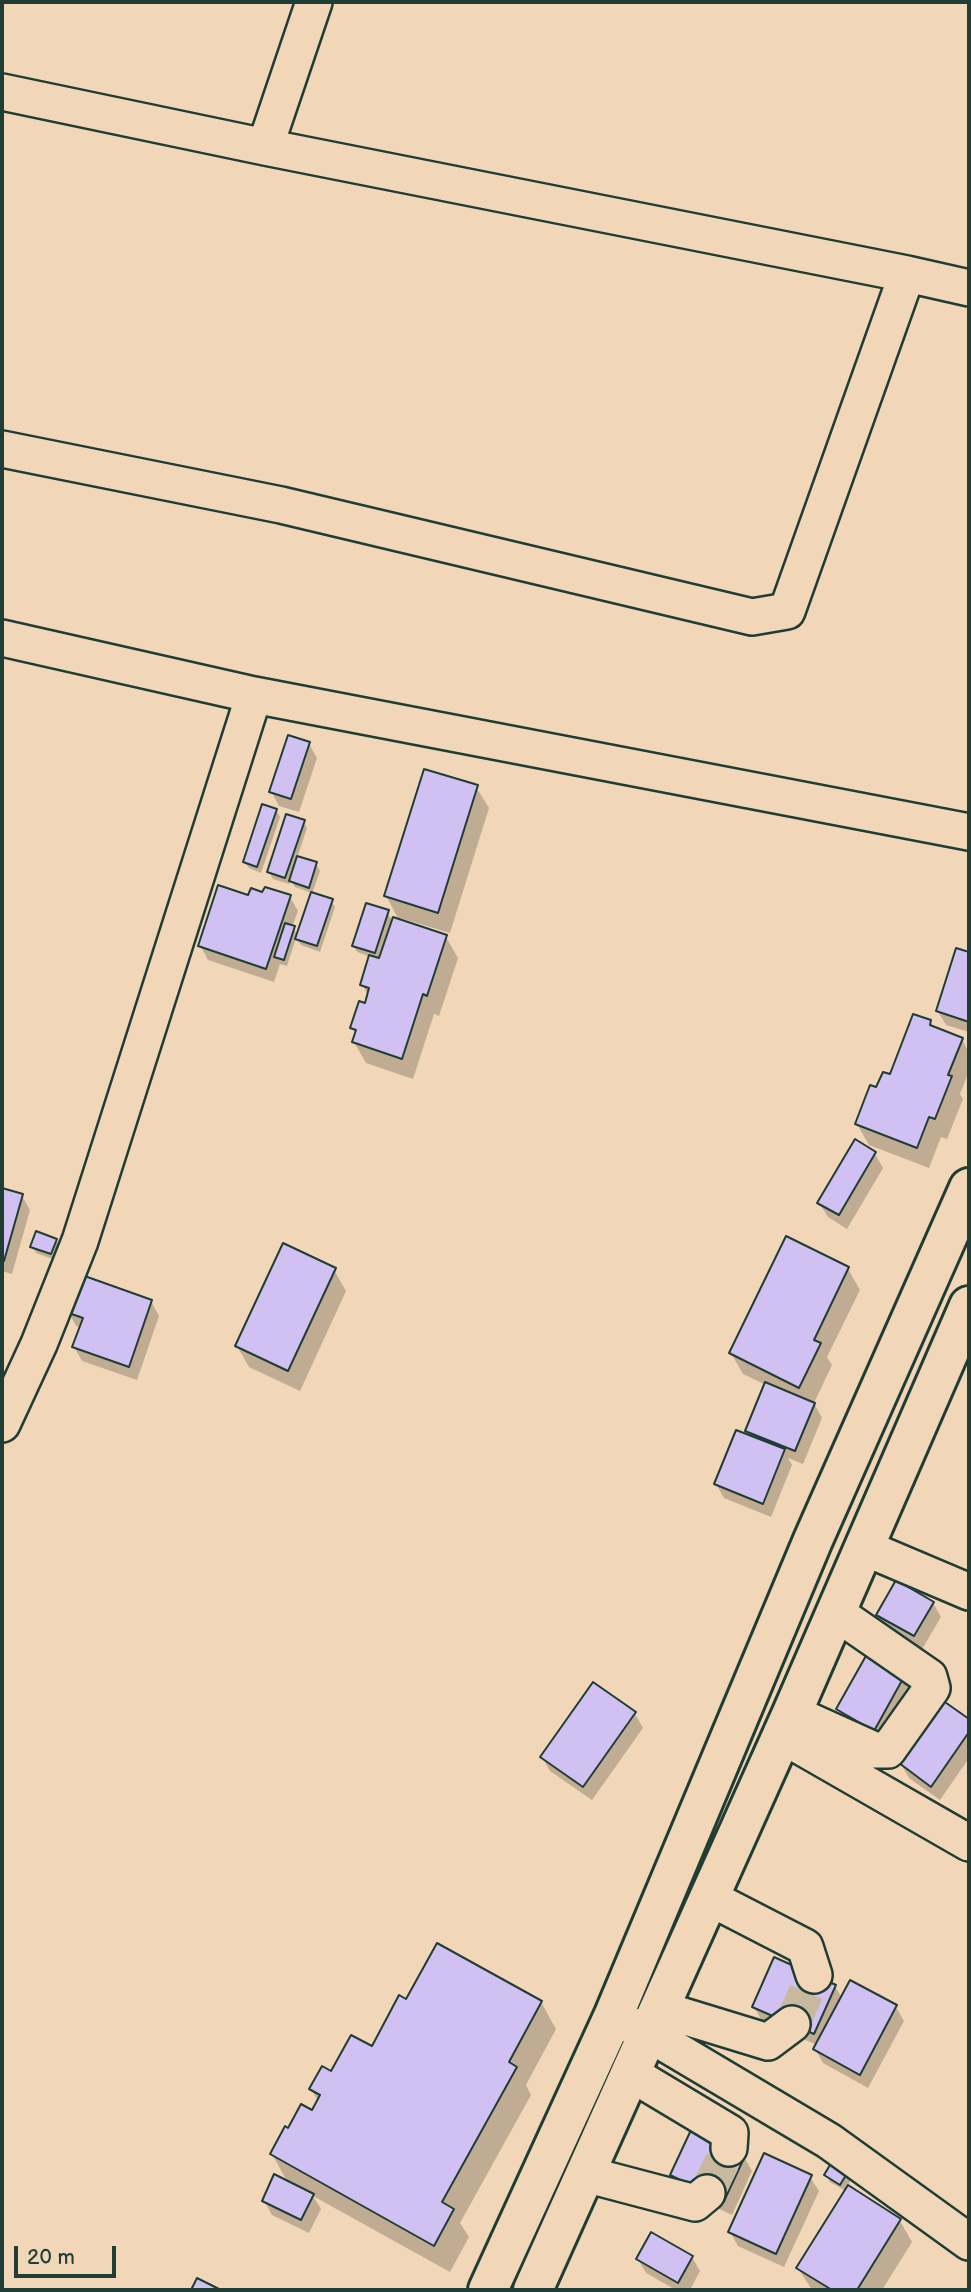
<!DOCTYPE html>
<html>
<head>
<meta charset="utf-8">
<style>
	body { margin:0 }
	#map { position:relative; width:971px; height:2292px; overflow:hidden; background:#f1d7b8; font-family:"Balsamiq Sans",sans-serif }
	canvas { display:block }
	.frame { position:absolute; inset:0; border:4px solid #1f3d34; pointer-events:none }
	.scale { position:absolute; left:14px; top:2246px; width:102px; height:32px; box-sizing:border-box; border:4px solid #1f3d34; border-top:0; padding-left:9px; font-size:21px; line-height:24px; white-space:nowrap; color:#1f3d34; -webkit-text-stroke:5px #f1d7b8; paint-order:stroke }
</style>
</head>
<body>
<div id="map">
<canvas width="971" height="2292"></canvas>
<div class="frame"></div>
<div class="scale">20 m</div>
</div>
<script>
const ctx = document.querySelector('canvas').getContext('2d');
ctx.lineJoin = 'round';
function fillPath(path, color) { ctx.fillStyle = color; ctx.fill(path, 'evenodd'); }
const shape = rows => new Path2D(rows.map(r => 'M' + r).join(''));
function trace(path, color, width, dash) { ctx.strokeStyle = color; ctx.lineWidth = width; ctx.lineCap = dash ? 'butt' : 'round'; ctx.setLineDash(dash || []); ctx.stroke(path); }
const shadow = shape([
	[309,744,317,758,299,812,279,806,271,791],
	[476,787,489,808,450,933,400,918,399,920,386,896],
	[276,810,280,817,261,873,249,868,245,862],
	[303,821,307,828,297,858,316,864,320,871,312,894,331,901,335,907,320,952,301,945,296,938,287,966,280,964,274,982,208,960,200,945,249,897,290,897,298,911,292,927,298,935,312,893,295,887,290,879,289,884,273,879,269,872],
	[387,912,393,922,446,937,458,958,439,1016,434,1014,413,1079,366,1063,354,1042,356,1034,352,1028,368,996,362,984,371,957,357,952,354,946],
	[958,950,969,954,969,1032,946,1025,937,1010],
	[930,1022,934,1029,962,1039,969,1053,969,1071,960,1094,963,1099,947,1139,941,1137,929,1168,869,1145,857,1124,877,1089,891,1076],
	[875,1154,883,1168,847,1229,828,1217,819,1203],
	[2,1190,22,1196,30,1210,12,1274,2,1271],
	[56,1240,60,1247,55,1260,36,1253,32,1246],
	[848,1269,860,1290,827,1357,832,1365,814,1403,822,1418,803,1464,788,1458,792,1465,771,1517,724,1498,716,1484,751,1438,747,1431,766,1385,743,1374,731,1353],
	[334,1270,346,1291,300,1391,249,1367,237,1346],
	[151,1301,159,1316,137,1380,82,1361,74,1347,81,1327,76,1326,68,1311],
	[933,1603,941,1617,922,1649,887,1629,878,1615],
	[904,1677,912,1691,882,1744,846,1723,838,1709],
	[943,1702,969,1721,969,1758,940,1800,909,1778,901,1764],
	[635,1714,643,1728,592,1800,550,1771,542,1757],
	[835,1986,842,1998,896,2007,904,2021,868,2088,823,2063,815,2049,817,2045,762,2021,754,2007],
	[407,2001,541,2002,556,2029,526,2085,531,2095,460,2223,469,2237,450,2272,313,2196,321,2209,309,2233,272,2215,264,2200,288,2183,272,2154,289,2130,313,2112,318,2101,311,2089,372,2048],
	[744,2157,752,2171,732,2215,680,2190,672,2175],
	[855,2173,847,2187,900,2221,912,2242,882,2290,812,2290,798,2268,846,2191,830,2182,826,2175],
	[810,2177,819,2191,784,2267,738,2246,730,2232],
	[692,2257,700,2271,690,2290,676,2290,646,2273,638,2259]
]);
const building = shape([
	[288,735,310,742,291,799,269,792,288,735],
	[424,769,478,785,438,913,384,896,424,769],
	[262,804,277,809,257,867,243,862,262,804],
	[286,814,305,820,285,878,267,872,286,814],
	[297,856,317,862,309,888,289,881,297,856],
	[218,885,248,895,251,888,262,892,265,887,291,895,266,969,198,946,218,885],
	[311,892,333,899,317,946,295,939,311,892],
	[366,903,389,910,375,953,352,946,366,903],
	[393,917,447,935,427,996,423,994,402,1059,352,1042,356,1030,350,1028,359,1001,365,1003,369,988,360,985,369,955,379,958,393,917],
	[285,923,295,926,284,960,274,957,285,923],
	[956,948,969,952,969,1022,936,1011,956,948],
	[913,1014,931,1020,930,1025,963,1038,948,1075,952,1076,935,1119,929,1117,917,1148,855,1124,870,1085,876,1087,883,1072,890,1074,913,1014],
	[855,1139,876,1152,839,1215,817,1203,855,1139],
	[2,1188,23,1194,4,1261,2,1260,2,1188],
	[36,1231,57,1239,51,1254,30,1247,36,1231],
	[786,1236,849,1267,814,1340,821,1343,799,1388,729,1353,786,1236],
	[283,1243,336,1268,288,1371,235,1346,283,1243],
	[79,1274,152,1300,129,1367,72,1347,83,1318,66,1312,79,1274],
	[765,1382,815,1403,795,1451,745,1431,765,1382],
	[736,1430,785,1449,763,1504,714,1484,736,1430],
	[896,1580,934,1602,914,1636,876,1615,896,1580],
	[867,1654,905,1675,874,1731,836,1709,867,1654],
	[593,1682,636,1712,583,1787,540,1757,593,1682],
	[942,1700,969,1719,969,1732,931,1787,899,1763,942,1700],
	[437,1943,542,2001,509,2062,517,2067,442,2202,454,2209,434,2246,270,2154,285,2126,288,2128,301,2104,312,2110,320,2095,309,2089,322,2066,331,2071,351,2035,372,2046,399,1995,406,1999,437,1943],
	[774,1957,836,1985,814,2034,752,2007,774,1957],
	[850,1980,897,2005,860,2075,813,2049,850,1980],
	[691,2130,745,2156,724,2201,670,2175,691,2130],
	[764,2153,812,2175,776,2254,728,2232,764,2153],
	[836,2155,852,2165,840,2185,824,2175,836,2155],
	[274,2174,314,2194,301,2220,262,2201,274,2174],
	[848,2185,901,2219,857,2290,832,2290,796,2268,848,2185],
	[651,2232,693,2256,678,2283,636,2259,651,2232],
	[197,2278,221,2290,191,2290,197,2278]
]);
const minorTunnel = shape([
	[792,2024,814,1975],
	[707,2193,729,2148]
]);
const minor = shape([
	[2,92,265,147,907,274,787,611,752,617,281,505,2,449],
	[265,147,314,2],
	[907,274,969,288],
	[2,638,254,695,969,832],
	[2,1424,39,1344,80,1241,254,695],
	[863,1547,969,1592],
	[792,1713,874,1750,888,1750,932,1688,929,1677,835,1612],
	[781,1735,969,1843],
	[708,1897,805,1947,814,1975],
	[660,2009,768,2042,792,2024],
	[622,2021,649,2034,829,2141,969,2242],
	[630,2073,730,2133,729,2148],
	[585,2174,695,2203,707,2193]
]);
const major = shape([
	[488,2290,613,2017,813,1540,969,1188],
	[533,2290,792,1713,969,1306]
]);
fillPath(shadow, '#0003');
fillPath(building, '#d1c1f2');
trace(building, '#1f3d34', 2);
trace(minorTunnel, '#c7b89e', 35, [35, 18]);
trace(minor, '#1f3d34', 40);
trace(major, '#1f3d34', 44);
trace(minor, '#f1d7b8', 35);
trace(major, '#f1d7b8', 38);
</script>
</body>
</html>
